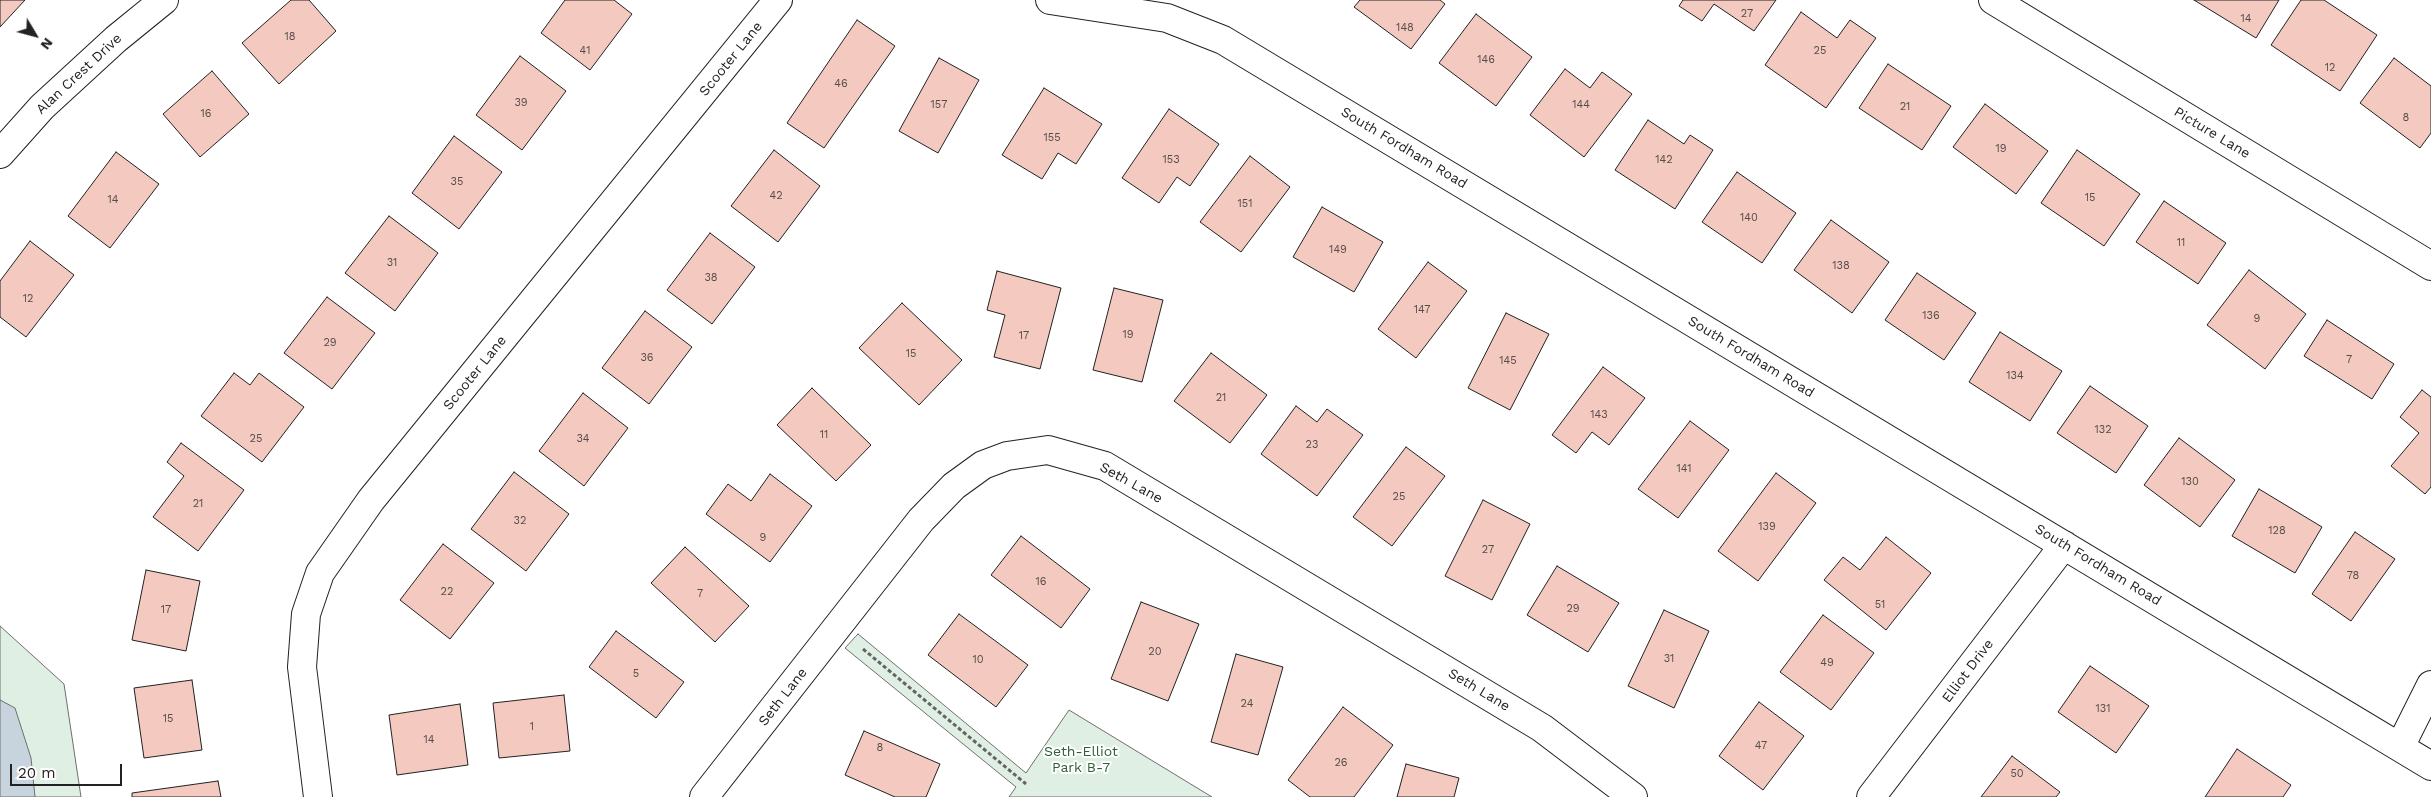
<!DOCTYPE html>
<html>
<head>
<meta charset="utf-8">
<style>
	body { margin:0 }
	#map { position:relative; width:2431px; height:797px; overflow:hidden; background:#fff; font-family:"Work Sans",sans-serif }
	canvas { display:block }
	.north { position:absolute; left:10px; top:10px; width:50px; height:50px; -webkit-text-stroke:4px #fff; paint-order:stroke; rotate:127deg; font-size:14px; font-weight:700; line-height:20px; text-align:center; color:#222 }
	.north::after { content:''; display:block; margin:auto; width:18px; height:22px; background:#222; clip-path:polygon(50% 0,100% 100%,50% 72%,0 100%) }
	.scale { position:absolute; left:10px; top:764px; width:112px; height:22px; box-sizing:border-box; border:2px solid #222; border-top:0; padding-left:6px; font-size:15px; line-height:18px; white-space:nowrap; color:#222; -webkit-text-stroke:4px #fff; paint-order:stroke }
</style>
</head>
<body>
<div id="map">
<canvas width="2431" height="797"></canvas>
<div class="north">N</div>
<div class="scale">20 m</div>
</div>
<script>
const ctx = document.querySelector('canvas').getContext('2d');
ctx.lineJoin = 'round';
function fillPath(path, color) { ctx.fillStyle = color; ctx.fill(path, 'evenodd'); }
const shape = rows => new Path2D(rows.map(r => 'M' + r).join(''));
function trace(path, color, width, dash) { ctx.strokeStyle = color; ctx.lineWidth = width; ctx.lineCap = dash ? 'butt' : 'round'; ctx.setLineDash(dash || []); ctx.stroke(path); }
function drawText(font, color, halo, rows, align = 'center') {
  ctx.font = font + ' "Work Sans",sans-serif'; ctx.lineWidth = 4; ctx.setLineDash([]); ctx.textBaseline = 'middle'; ctx.strokeStyle = halo; ctx.fillStyle = color; for (const [text, x, y, turn = 0] of rows) {
    ctx.save(); ctx.translate(x, y); ctx.rotate((+turn || 0) * Math.PI / 180); ctx.textAlign = isNaN(turn) ? turn : align; if (halo) ctx.strokeText(text, 0, 0); ctx.fillText(text, 0, 0); ctx.restore();
  }
}
const green = shape([
	[0,626,64,684,81,797,0,797,0,626],
	[858,634,1026,773,1069,710,1212,797,1009,797,1016,787,845,648,858,634]
]);
const water = shape([
	[0,700,15,708,31,758,35,797,0,797,0,700]
]);
const building = shape([
	[0,0,25,0,0,27,0,0],
	[291,0,309,0,336,31,279,84,242,43,291,0],
	[565,0,614,0,632,14,590,70,541,33,565,0],
	[1360,0,1440,0,1445,4,1411,49,1354,7,1360,0],
	[1683,0,1776,0,1754,31,1714,4,1702,21,1679,6,1683,0],
	[2194,0,2279,0,2256,38,2194,0],
	[2301,0,2324,0,2377,35,2340,91,2271,45,2301,0],
	[1801,12,1837,38,1850,20,1876,38,1826,108,1765,65,1801,12],
	[1476,14,1532,57,1496,106,1439,63,1476,14],
	[857,20,895,46,824,148,787,123,857,20],
	[520,56,566,91,522,150,476,115,520,56],
	[939,58,979,80,938,153,899,131,939,58],
	[2394,58,2431,86,2431,133,2420,148,2360,103,2394,58],
	[1888,64,1951,106,1922,150,1859,108,1888,64],
	[1565,69,1590,88,1602,72,1632,94,1584,157,1530,115,1565,69],
	[212,71,249,114,200,157,163,114,212,71],
	[1044,88,1102,124,1076,164,1058,153,1042,179,1002,155,1044,88],
	[1985,104,2048,151,2016,194,1953,147,1985,104],
	[1169,109,1219,144,1190,186,1177,177,1159,203,1122,178,1169,109],
	[1648,120,1684,144,1690,135,1713,150,1675,209,1615,170,1648,120],
	[454,136,502,172,459,229,412,193,454,136],
	[774,150,820,186,778,242,731,206,774,150],
	[2077,150,2140,194,2104,246,2041,203,2077,150],
	[116,152,159,184,110,248,68,216,116,152],
	[1250,156,1290,187,1241,252,1200,222,1250,156],
	[1737,172,1796,213,1762,263,1702,222,1737,172],
	[2164,201,2226,243,2198,284,2136,242,2164,201],
	[1322,207,1383,242,1354,292,1293,257,1322,207],
	[389,216,438,253,395,311,345,273,389,216],
	[1831,220,1889,262,1852,313,1794,270,1831,220],
	[710,233,755,267,712,324,667,290,710,233],
	[30,241,74,275,26,337,0,317,0,281,30,241],
	[1428,262,1467,291,1416,358,1378,329,1428,262],
	[2249,270,2306,314,2265,369,2207,325,2249,270],
	[997,271,1061,288,1040,369,994,357,1005,315,987,310,997,271],
	[1917,273,1976,313,1944,360,1885,320,1917,273],
	[1114,288,1163,300,1142,382,1093,370,1114,288],
	[327,297,375,333,332,389,284,353,327,297],
	[902,303,962,360,919,405,859,348,902,303],
	[645,311,692,347,649,404,602,368,645,311],
	[1506,313,1549,334,1510,410,1468,388,1506,313],
	[2327,320,2394,364,2372,399,2304,356,2327,320],
	[2000,332,2062,371,2030,421,1969,382,2000,332],
	[1211,353,1267,395,1230,443,1174,401,1211,353],
	[1603,367,1645,398,1609,445,1592,432,1576,453,1552,435,1603,367],
	[234,373,250,385,259,373,304,407,262,462,201,416,234,373],
	[2090,386,2148,426,2116,473,2057,433,2090,386],
	[812,388,871,445,836,481,777,425,812,388],
	[2422,390,2431,397,2431,487,2425,494,2391,466,2419,433,2400,417,2422,390],
	[583,393,628,428,584,486,539,451,583,393],
	[1296,406,1317,422,1327,409,1363,435,1317,496,1261,454,1296,406],
	[1690,421,1729,450,1678,518,1638,489,1690,421],
	[2179,438,2235,480,2200,527,2144,485,2179,438],
	[181,443,244,490,198,551,153,517,184,476,167,462,181,443],
	[1406,447,1445,476,1392,546,1353,517,1406,447],
	[514,472,569,514,526,571,471,529,514,472],
	[1776,473,1816,503,1758,581,1718,551,1776,473],
	[770,474,812,506,770,562,706,514,728,484,751,501,770,474],
	[2259,489,2322,527,2295,573,2232,536,2259,489],
	[1483,500,1530,524,1492,600,1445,576,1483,500],
	[2355,532,2395,559,2351,621,2312,594,2355,532],
	[1021,536,1090,589,1061,628,991,575,1021,536],
	[1886,537,1931,573,1886,630,1824,580,1843,557,1860,570,1886,537],
	[443,544,494,583,450,639,400,600,443,544],
	[685,547,749,606,715,642,651,583,685,547],
	[1557,566,1619,603,1588,652,1527,615,1557,566],
	[146,570,200,581,186,651,132,640,146,570],
	[1141,602,1199,624,1168,701,1111,679,1141,602],
	[1664,610,1709,631,1674,708,1628,686,1664,610],
	[959,614,1028,665,996,707,928,655,959,614],
	[1823,615,1874,653,1831,710,1780,672,1823,615],
	[616,631,684,682,656,718,589,667,616,631],
	[1236,654,1283,667,1258,755,1211,742,1236,654],
	[2090,666,2149,706,2116,753,2058,712,2090,666],
	[192,680,202,750,144,758,134,688,192,680],
	[564,695,570,751,499,758,493,703,564,695],
	[1759,702,1804,736,1763,790,1719,756,1759,702],
	[460,704,468,765,397,775,389,715,460,704],
	[1343,707,1393,745,1354,797,1310,797,1288,780,1343,707],
	[864,731,940,764,926,797,895,797,845,775,864,731],
	[2237,749,2291,785,2283,797,2205,797,2237,749],
	[2012,756,2060,792,2056,797,1981,797,2012,756],
	[1406,764,1459,778,1454,797,1397,797,1406,764],
	[218,781,221,797,132,797,132,793,218,781]
]);
const path = shape([
	[863,649,1026,784]
]);
const street = shape([
	[1050,0,1167,18,1223,40,2431,766],
	[1993,0,2431,266],
	[0,154,42,107,116,39,164,0],
	[2400,747,2431,685],
	[318,797,302,667,306,614,320,573,371,500,778,0],
	[704,797,921,520,954,486,983,465,1007,456,1048,450,1105,466,1542,728,1633,797],
	[1871,797,2064,545]
]);
const numberNames = [
	["27",1747,14],
	["14",2246,19],
	["148",1405,28],
	["18",290,37],
	["41",585,51],
	["25",1820,51],
	["146",1486,60],
	["12",2330,68],
	["46",841,84],
	["39",521,103],
	["157",939,105],
	["144",1581,105],
	["21",1905,107],
	["16",206,114],
	["8",2406,118],
	["155",1052,138],
	["19",2001,149],
	["153",1171,160],
	["142",1664,160],
	["35",457,182],
	["42",776,196],
	["15",2090,198],
	["14",113,200],
	["151",1245,204],
	["140",1749,218],
	["11",2181,243],
	["149",1338,250],
	["31",392,263],
	["138",1841,266],
	["38",711,278],
	["12",28,299],
	["147",1422,310],
	["136",1931,316],
	["9",2257,319],
	["19",1128,335],
	["17",1024,336],
	["29",330,343],
	["15",911,354],
	["36",647,358],
	["7",2349,360],
	["145",1508,361],
	["134",2015,376],
	["21",1221,398],
	["143",1599,415],
	["132",2103,430],
	["11",824,435],
	["25",256,439],
	["34",583,439],
	["23",1312,445],
	["141",1684,469],
	["130",2190,482],
	["25",1399,497],
	["21",198,504],
	["32",520,521],
	["139",1767,527],
	["128",2277,531],
	["9",763,538],
	["27",1488,550],
	["78",2353,576],
	["16",1041,582],
	["22",447,592],
	["7",700,594],
	["51",1880,605],
	["29",1573,609],
	["17",166,610],
	["20",1155,652],
	["31",1669,659],
	["10",978,660],
	["49",1827,663],
	["5",636,674],
	["24",1247,704],
	["131",2103,709],
	["15",168,719],
	["1",532,727],
	["14",429,740],
	["47",1761,746],
	["8",880,748],
	["26",1341,763],
	["50",2017,774]
];
const streetNames = [
	["Scooter Lane",731,59,-51],
	["Alan Crest Drive",79,74,-43],
	["Picture Lane",2212,133,31],
	["South Fordham Road",1404,148,31],
	["South Fordham Road",1751,357,31],
	["Scooter Lane",475,373,-51],
	["Seth Lane",1131,483,29],
	["South Fordham Road",2098,565,31],
	["Elliot Drive",1968,671,-53],
	["Seth Lane",1479,690,31],
	["Seth Lane",783,697,-52]
];
const parkNames = [
	["Seth-Elliot",1081,752],
	["Park B-7",1081,768]
];
fillPath(green, '#e0efe3');
trace(green, '#6f6f6f', 1);
fillPath(water, '#c7d3dd');
trace(water, '#6f6f6f', 1);
fillPath(building, '#f3c9c0');
trace(building, '#222', 1);
trace(street, '#222', 30);
trace(path, '#646464', 3, [4, 2.5]);
trace(street, '#fff', 28);
drawText('11px', '#564c4a', null, numberNames);
drawText('14px', '#222', '#fff', streetNames);
drawText('14px', '#2f5e38', '#fff', parkNames);
</script>
</body>
</html>
